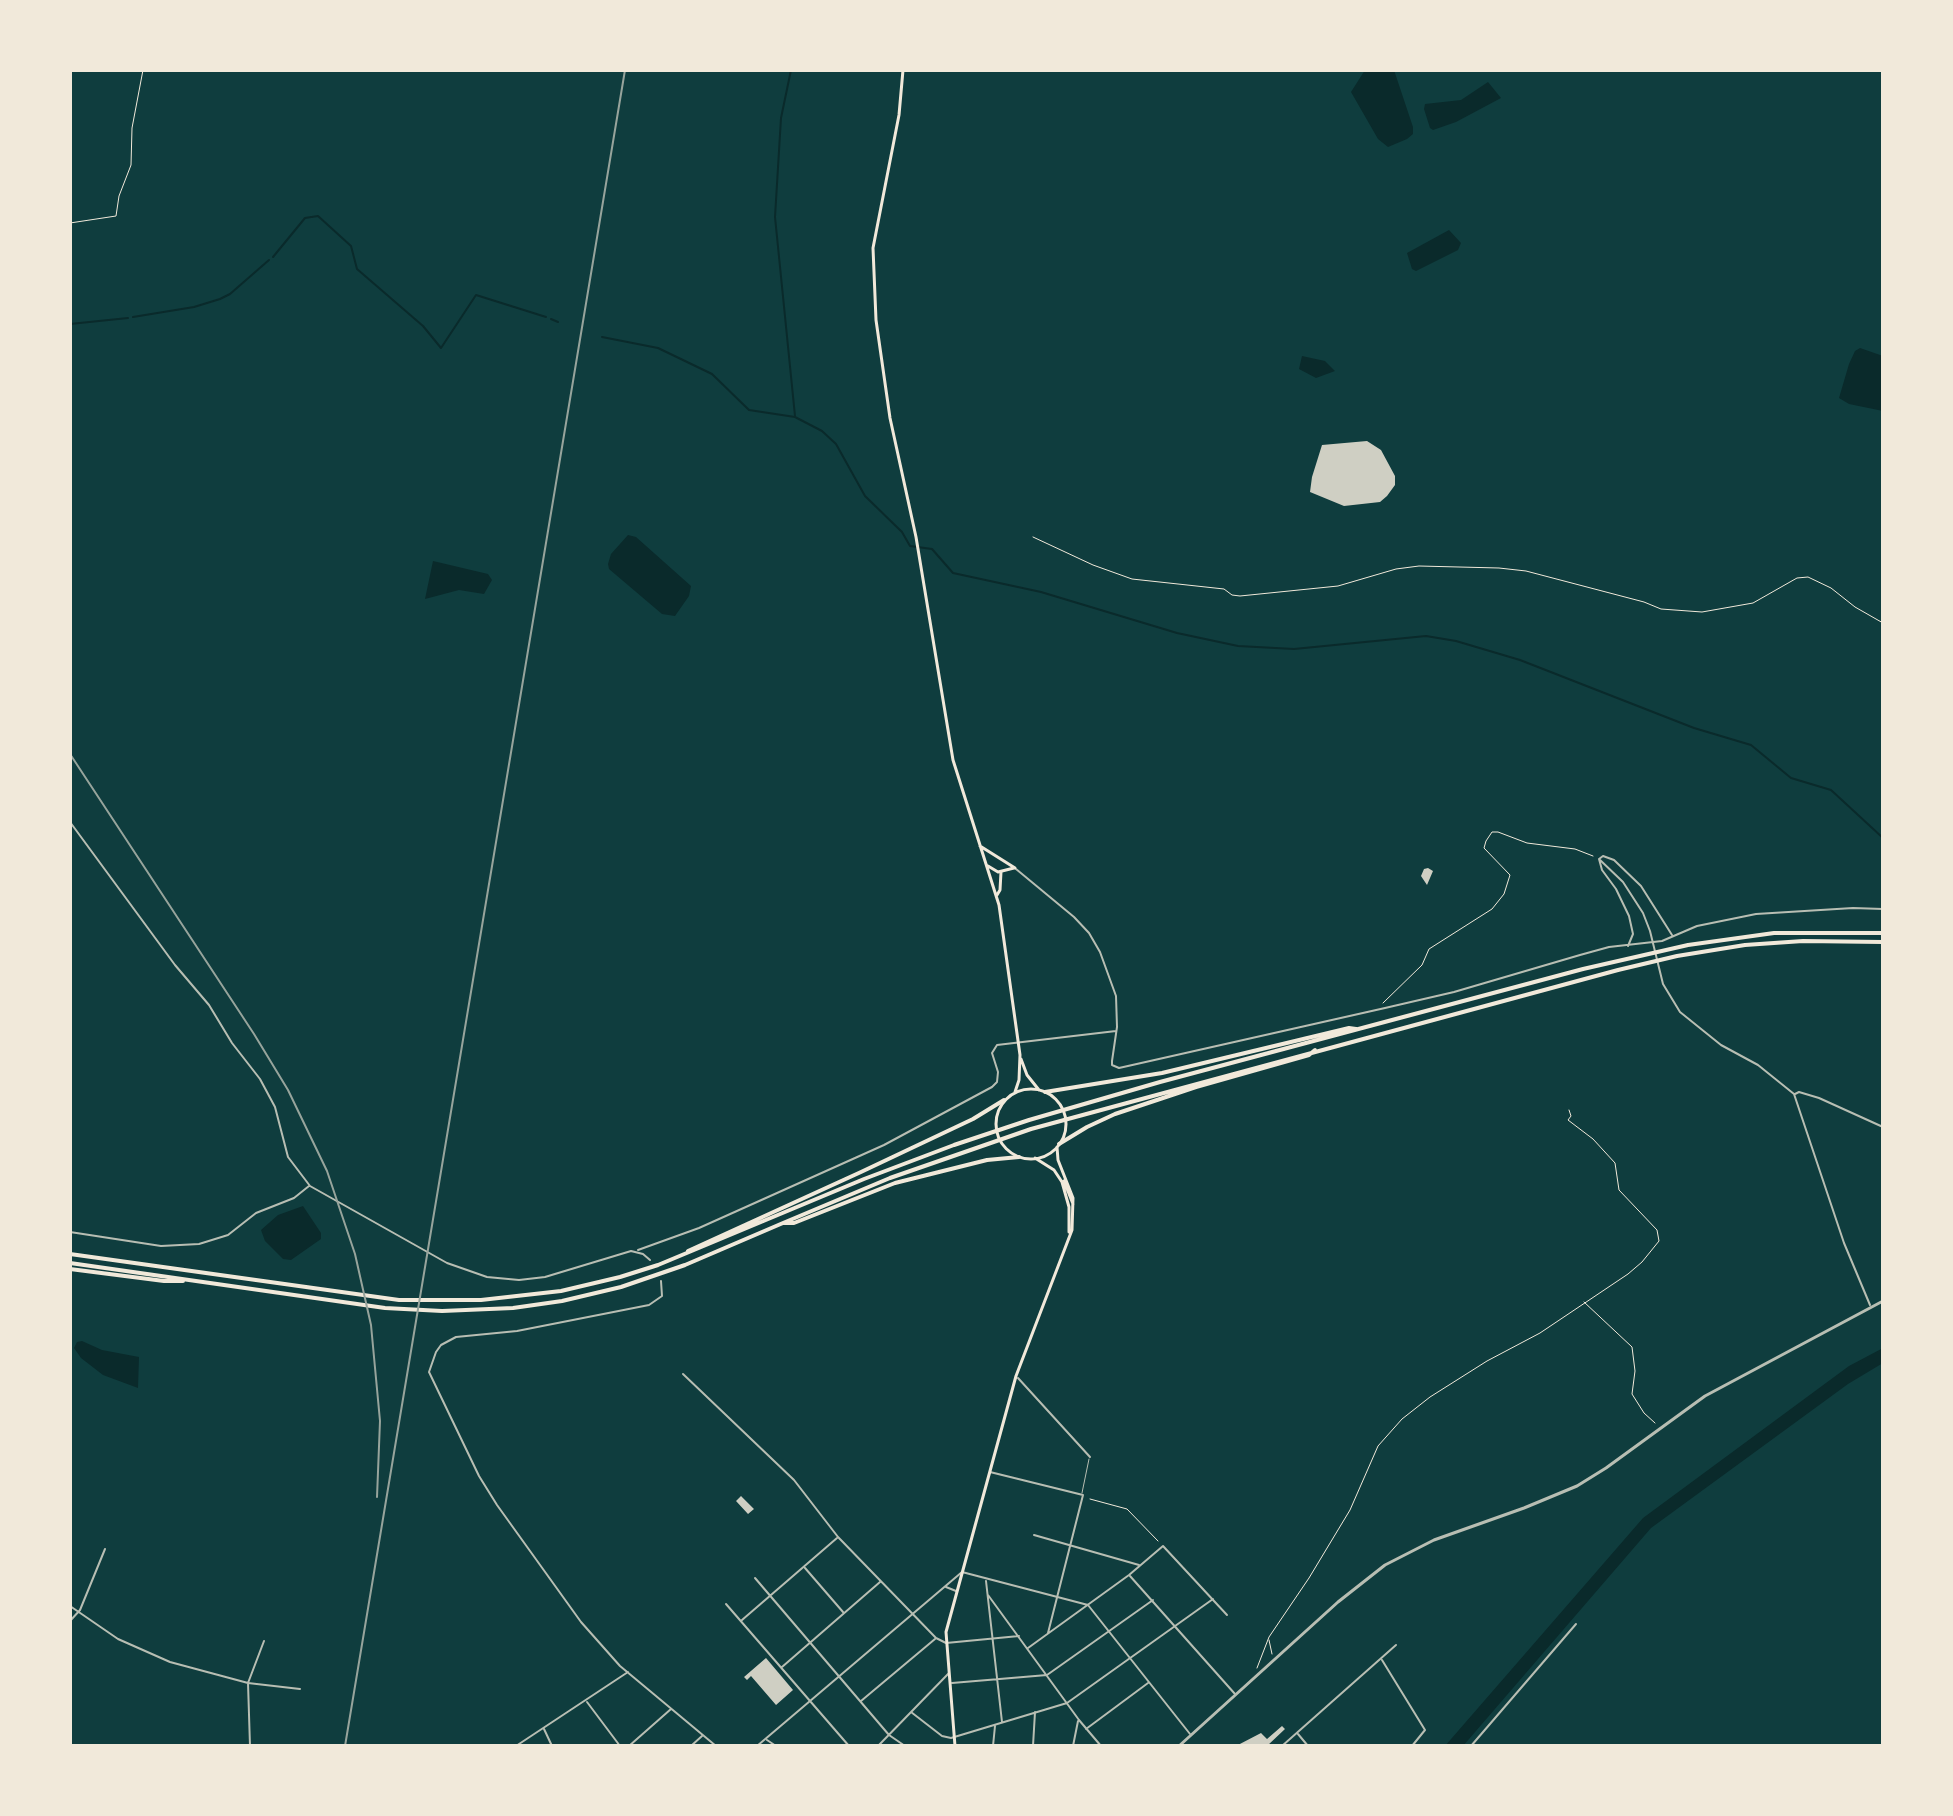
<!DOCTYPE html>
<html>
<head>
<meta charset="utf-8">
<style>
	body { margin:0 }
	#map { position:relative; width:1953px; height:1816px; overflow:hidden; background:#0f3d3e; font-family:Cabin,sans-serif }
	canvas { display:block }
	.frame { position:absolute; inset:0; border:72px solid #f1e9da; pointer-events:none }
</style>
</head>
<body>
<div id="map">
<canvas width="1953" height="1816"></canvas>
<div class="frame"></div>
</div>
<script>
const ctx = document.querySelector('canvas').getContext('2d');
ctx.lineJoin = 'round';
function fillPath(path, color) { ctx.fillStyle = color; ctx.fill(path, 'evenodd'); }
const shape = rows => new Path2D(rows.map(r => 'M' + r).join(''));
function trace(path, color, width, dash) { ctx.strokeStyle = color; ctx.lineWidth = width; ctx.lineCap = dash ? 'butt' : 'round'; ctx.setLineDash(dash || []); ctx.stroke(path); }
const water = shape([
	[1365,70,1394,70,1413,127,1413,134,1407,139,1388,147,1378,139,1351,92],
	[1488,82,1501,98,1456,122,1433,130,1430,128,1424,109,1425,104,1461,100],
	[1449,230,1461,243,1458,250,1416,271,1412,269,1407,253],
	[1860,348,1883,356,1883,411,1849,404,1839,398,1849,364,1855,351],
	[1302,356,1325,361,1335,371,1316,378,1299,369],
	[628,535,636,537,691,586,689,596,675,616,662,614,609,569,608,564,611,554],
	[433,561,488,574,492,580,484,594,459,590,425,599],
	[303,1206,321,1233,321,1239,291,1260,283,1259,265,1241,261,1230,278,1215],
	[82,1341,102,1350,139,1357,138,1388,103,1375,81,1358,74,1348,77,1342],
	[1883,1348,1883,1363,1848,1384,1651,1528,1463,1746,1445,1746,1643,1518,1849,1366]
]);
const stream = shape([
	[791,70,781,118,775,217,795,416],
	[273,257,305,218,318,216,351,246,357,269,423,326,441,348,476,295,546,317],
	[133,317,194,307,220,299,230,294,269,260],
	[551,319,558,322],
	[70,324,128,318],
	[602,337,658,348,712,374,749,410,795,417,822,431,836,444,865,496,902,532,910,546,932,549,953,573,1041,592,1177,633,1238,646,1294,649,1426,636,1456,641,1520,660,1694,728,1751,745,1791,778,1831,790,1883,838]
]);
const building = shape([
	[1367,441,1381,450,1395,476,1395,485,1387,496,1380,502,1344,506,1310,492,1312,477,1322,445],
	[1428,868,1433,871,1427,885,1421,876,1424,869],
	[741,1496,754,1509,748,1514,736,1501],
	[766,1658,793,1690,776,1705,751,1676,747,1680,744,1677],
	[1282,1726,1285,1729,1267,1746,1236,1746,1261,1733,1267,1739]
]);
const path = shape([
	[70,223,116,216,119,196,131,165,132,128,143,70],
	[1033,537,1093,565,1132,579,1224,589,1232,595,1240,596,1338,586,1396,569,1419,566,1499,568,1526,571,1644,602,1661,609,1702,612,1753,603,1797,578,1808,577,1831,588,1855,607,1883,623],
	[1383,1003,1422,965,1429,949,1492,909,1504,894,1510,875,1484,848,1486,841,1492,832,1498,832,1527,843,1575,849,1593,856],
	[1584,1302,1632,1347,1635,1371,1632,1394,1644,1413,1655,1423],
	[1090,1499,1127,1509,1158,1541],
	[1269,1640,1272,1654],
	[1257,1668,1269,1637,1309,1578,1350,1510,1378,1446,1402,1419,1430,1397,1487,1361,1540,1333,1628,1274,1642,1262,1659,1241,1657,1230,1619,1190,1615,1163,1593,1139,1568,1120,1571,1116,1569,1110]
]);
const service = shape([
	[1082,1493,1089,1459]
]);
const minor = shape([
	[70,822,175,965,209,1005,232,1043,260,1079,275,1107,288,1157,310,1186,447,1263,487,1277,519,1280,545,1277,631,1251,643,1254,650,1260],
	[1599,859,1623,882,1643,913,1650,931,1663,984,1680,1012,1721,1045,1758,1065,1794,1094,1844,1243,1870,1305],
	[1016,869,1074,917,1089,933,1100,952,1116,996,1117,1027,1112,1061,1112,1065,1119,1068,1385,1008,1454,992,1580,955,1609,947,1662,941,1697,926,1756,914,1853,908,1883,909],
	[1628,946,1633,934,1629,916,1616,889,1602,870,1599,859,1603,856,1614,860,1641,886,1672,935],
	[1795,1094,1799,1092,1819,1098,1883,1127],
	[70,1232,161,1246,199,1244,228,1235,256,1213,294,1198,309,1186],
	[638,1250,699,1228,884,1145,992,1087,997,1082,998,1072,992,1053,997,1045,1116,1031],
	[661,1281,662,1296,649,1305,517,1331,456,1337,441,1345,436,1352,429,1372,479,1476,497,1505,581,1622,620,1666,716,1746],
	[683,1374,794,1480,838,1537,936,1638,946,1643,1019,1636],
	[1018,1378,1090,1457],
	[990,1472,1083,1495,1048,1633],
	[1034,1535,1139,1565],
	[805,1568,843,1612],
	[1130,1576,1235,1694],
	[755,1578,889,1735,905,1746],
	[986,1581,1002,1722],
	[946,1587,956,1591],
	[988,1595,1079,1720,1101,1746],
	[726,1604,849,1746],
	[70,1606,118,1639,170,1662,248,1683,300,1689],
	[742,1620,837,1538],
	[70,1621,80,1610,105,1549],
	[1028,1648,1129,1575,1163,1546,1227,1615],
	[1382,1660,1425,1730,1412,1746],
	[782,1667,880,1582],
	[952,1683,1047,1675,1153,1600],
	[861,1701,935,1639],
	[587,1702,620,1746],
	[911,1712,942,1736,951,1738,1067,1703,1213,1599],
	[544,1729,552,1746],
	[1086,1729,1148,1683],
	[1298,1734,1308,1746],
	[767,1740,776,1746],
	[250,1746,248,1683,264,1641],
	[516,1746,628,1672],
	[629,1746,671,1709],
	[691,1746,702,1736],
	[757,1746,962,1572,1088,1605,1190,1734],
	[878,1746,949,1673],
	[993,1746,995,1726],
	[1033,1746,1035,1712],
	[1073,1746,1078,1721],
	[1282,1746,1396,1645],
	[1471,1746,1576,1624]
]);
const tertiary = shape([
	[1179,1746,1338,1602,1385,1565,1434,1540,1524,1508,1577,1486,1606,1468,1705,1396,1883,1301]
]);
const secondary = shape([
	[903,70,899,115,873,248,876,320,890,418,916,537,953,760,999,905,1020,1055,1019,1080,1015,1092],
	[980,846,1015,868],
	[988,866,998,872,1014,868],
	[997,895,1000,890,1001,872],
	[1021,1059,1027,1075,1039,1090],
	'996 1124a35 35 0 1 1 70 0a35 35 0 1 1-70 0Z',
	[1035,1158,1054,1170,1062,1182,1069,1207,1069,1232],
	[1064,1181,1073,1204],
	[955,1746,946,1632,1016,1376,1072,1230,1073,1198,1058,1160,1057,1147]
]);
const motorway = shape([
	[1045,1092,1162,1073,1349,1028,1356,1029],
	[1059,1144,1087,1127,1115,1114,1196,1087,1309,1055,1315,1050],
	[783,1223,890,1178,1031,1129,1618,970,1677,956,1745,945,1803,941,1883,942],
	[688,1251,861,1172,973,1119,1004,1100],
	[70,1254,399,1300,481,1300,561,1291,620,1277,658,1265,864,1179,954,1145,1029,1120,1160,1082,1583,969,1688,945,1774,933,1883,933],
	[70,1263,385,1308,442,1311,513,1308,562,1301,621,1287,685,1265,783,1223,794,1223,895,1183,987,1160,1019,1157],
	[70,1269,164,1281,183,1281]
]);
const rail = shape([
	[70,754,254,1034,288,1090,327,1171,355,1254,371,1325,380,1421,377,1497],
	[345,1746,625,70]
]);
fillPath(water, '#0a2a2b');
trace(stream, '#0a2a2b', 2);
fillPath(building, '#cfcfc3');
trace(path, '#f1e9da', 1);
trace(service, '#b8beb3', 1);
trace(minor, '#b8beb3', 2);
trace(tertiary, '#b8beb3', 3);
trace(secondary, '#f1e9da', 3);
trace(motorway, '#f1e9da', 4);
trace(rail, '#97a49c', 2);
</script>
</body>
</html>
